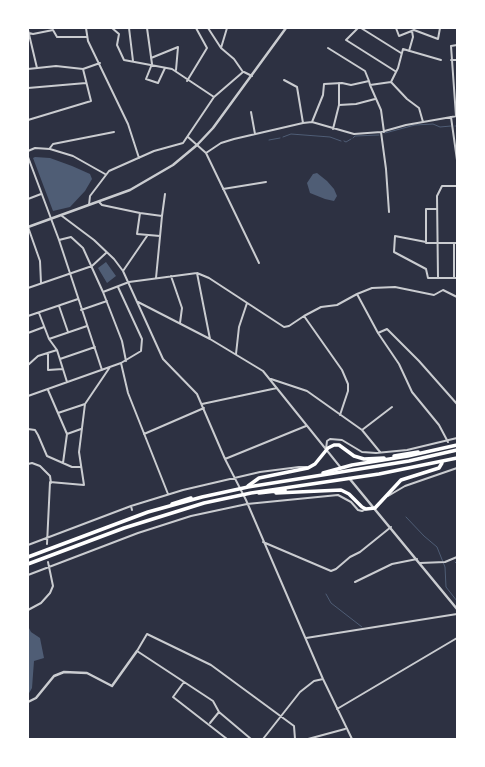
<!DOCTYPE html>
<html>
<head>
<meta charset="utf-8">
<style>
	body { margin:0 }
	#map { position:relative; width:485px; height:767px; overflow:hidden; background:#2d3142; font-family:Commissioner,sans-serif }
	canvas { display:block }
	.frame { position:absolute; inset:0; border:29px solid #fff; pointer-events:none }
</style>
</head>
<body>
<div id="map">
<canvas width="485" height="767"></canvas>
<div class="frame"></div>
</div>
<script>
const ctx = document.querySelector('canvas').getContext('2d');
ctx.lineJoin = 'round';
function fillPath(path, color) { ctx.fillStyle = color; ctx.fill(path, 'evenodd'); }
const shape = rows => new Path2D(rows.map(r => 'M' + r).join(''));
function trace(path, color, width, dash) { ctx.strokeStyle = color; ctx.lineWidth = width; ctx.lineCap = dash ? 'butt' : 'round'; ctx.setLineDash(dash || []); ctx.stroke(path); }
const water = shape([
	[35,157,50,158,72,166,90,174,92,179,85,191,70,207,53,211,33,158],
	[317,173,327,181,334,189,337,196,334,201,325,199,310,193,307,183,313,174],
	[106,262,116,276,107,283,98,268],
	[28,626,31,632,40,638,44,658,34,661,32,688,28,695]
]);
const stream = shape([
	[455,126,457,126],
	[385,133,415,125,433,124,440,127,451,126],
	[283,137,291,134,330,137,341,141],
	[353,138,355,136,379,135],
	[269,140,280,138],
	[344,141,346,142,351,139],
	[406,517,424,536,437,547,445,567,446,587,457,601],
	[455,562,457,564],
	[326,594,331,603,362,627]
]);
const minor = shape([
	[86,28,88,41,128,124,139,158],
	[112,28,119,34,117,45,124,60,172,69,214,97],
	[129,28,133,61],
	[147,28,152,64,146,79,158,83,165,68],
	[358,28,346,40,395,71],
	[361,28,401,53],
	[396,28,399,36,414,30,438,39,440,28],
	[455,28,457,28],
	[28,30,37,68],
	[29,33,33,34,53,30,57,37,87,37],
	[221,48,227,28],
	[328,48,365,71,369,81],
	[409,51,413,37,412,31],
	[151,58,178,47,176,70],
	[451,60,457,60],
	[28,69,56,66,83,69,100,63],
	[244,72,252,76],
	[284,80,297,87,303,123],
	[187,81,207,48,196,28],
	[391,82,398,68,403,49,441,60],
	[391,82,407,99,419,108,423,122],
	[370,85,381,110,384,132],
	[28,88,86,83],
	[339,105,356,104,375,99],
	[251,112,255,134],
	[456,116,451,46,457,45],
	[451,117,457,160,457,191],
	[28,120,91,101,83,69],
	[312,122,323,95,324,84,342,83,351,85,369,81,370,85,391,82],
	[333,129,339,105,339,83],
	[381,132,386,169,389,212],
	[188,137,206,153,221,143,234,139,303,123,312,122,354,134,381,132,406,125,457,116],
	[50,148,53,144,114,132],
	[28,151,35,148,50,149,73,156,105,174],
	[206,153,259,263],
	[28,157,59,240,102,370],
	[223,189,266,182],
	[28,199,41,194],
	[99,202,102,205,140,213,162,216,156,278],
	[89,205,90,196,109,171,154,151,183,143,214,97,243,72,234,59,221,48,208,28],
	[437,209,426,209,426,243,457,243],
	[140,213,137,234,160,236],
	[62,216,94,240,114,259,123,271,163,359,197,394,225,459,246,500,323,679,352,739],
	[162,216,165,194],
	[28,227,40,261,41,283],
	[59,240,71,237,83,248,103,292,122,341,126,361],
	[426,242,395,236,394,252,426,269,428,278,457,278],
	[454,243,454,278],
	[123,271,147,236],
	[197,273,210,339],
	[171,276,182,308,180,323],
	[438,278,437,196,442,186,457,186],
	[28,288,92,266,106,253],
	[103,292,129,282,197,273,209,278,284,327,289,326,304,316,321,307,337,305,357,294,378,333,399,364,412,392,439,425,448,442],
	[357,294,372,288,395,287,434,295,443,290,457,297],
	[138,302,210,339,263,371,341,468],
	[59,306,68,332],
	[81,310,107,301],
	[39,313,49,339,57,350,67,382],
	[28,316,78,299],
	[304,316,342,370,348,384,348,391,340,415],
	[28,333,44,327],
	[378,333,387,329,419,361,457,404],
	[49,339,87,326],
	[48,354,48,370,63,369],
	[236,354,239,327,247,303],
	[60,359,95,347],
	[121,363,128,393,168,494],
	[28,365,38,356,57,350],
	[271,379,307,391,362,430,380,452],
	[48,390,67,434,63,463],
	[28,396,121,363,141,351,142,339,118,287],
	[202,404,277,388],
	[58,413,85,404],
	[28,429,35,430,38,435,47,456,72,467,81,467],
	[362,430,392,407],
	[67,434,81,429],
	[144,434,204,408],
	[326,449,327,441,330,439,342,440,362,452,376,453,407,450,457,438],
	[225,459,306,426],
	[28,464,32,463,40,466,50,476,51,483],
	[388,496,405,486,457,468],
	[131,506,132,510],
	[263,542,331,571,336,569,350,557,360,552,391,527],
	[47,544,50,482,84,485,79,452,85,404,110,367],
	[28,545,131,506,183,490,260,472,299,467,307,467],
	[420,563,445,562,457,557],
	[28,575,138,533,191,516,247,504,338,495,351,502,358,510,362,511,366,509],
	[355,582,392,564,417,559],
	[28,610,41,603,50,593,53,586,48,562],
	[306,638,457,614],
	[184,682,173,697,227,739],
	[337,709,457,638],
	[210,723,219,712],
	[251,739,219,712,213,701,137,651,147,634,211,665,294,726,295,739],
	[263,739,300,692,314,681,323,679],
	[308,739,345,729]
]);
const tertiary = shape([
	[28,227,130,190,173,165,197,145,213,128,286,28],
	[349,478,457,609],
	[28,702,36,698,54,676,64,672,87,673,112,686,137,651]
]);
const trunk = shape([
	[394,456,418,452],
	[323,473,352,465,408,456,457,445],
	[248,486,259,478,308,468,315,464,328,448,334,445,339,445,354,456,364,459,384,458],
	[259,493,285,490],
	[276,493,341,490,349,494,362,507,366,509,375,508,401,480,439,468,442,463],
	[172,504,191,498]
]);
const motorway = shape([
	[28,557,148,512,202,497,248,487,409,461,457,450],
	[28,564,124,528,204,503,251,493,379,474,457,458]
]);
fillPath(water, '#4f5d75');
trace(stream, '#4f5d75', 1);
trace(minor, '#caccd0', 2);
trace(tertiary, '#caccd0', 2.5);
trace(trunk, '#fff', 3.5);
trace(motorway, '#fff', 3.5);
</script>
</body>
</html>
